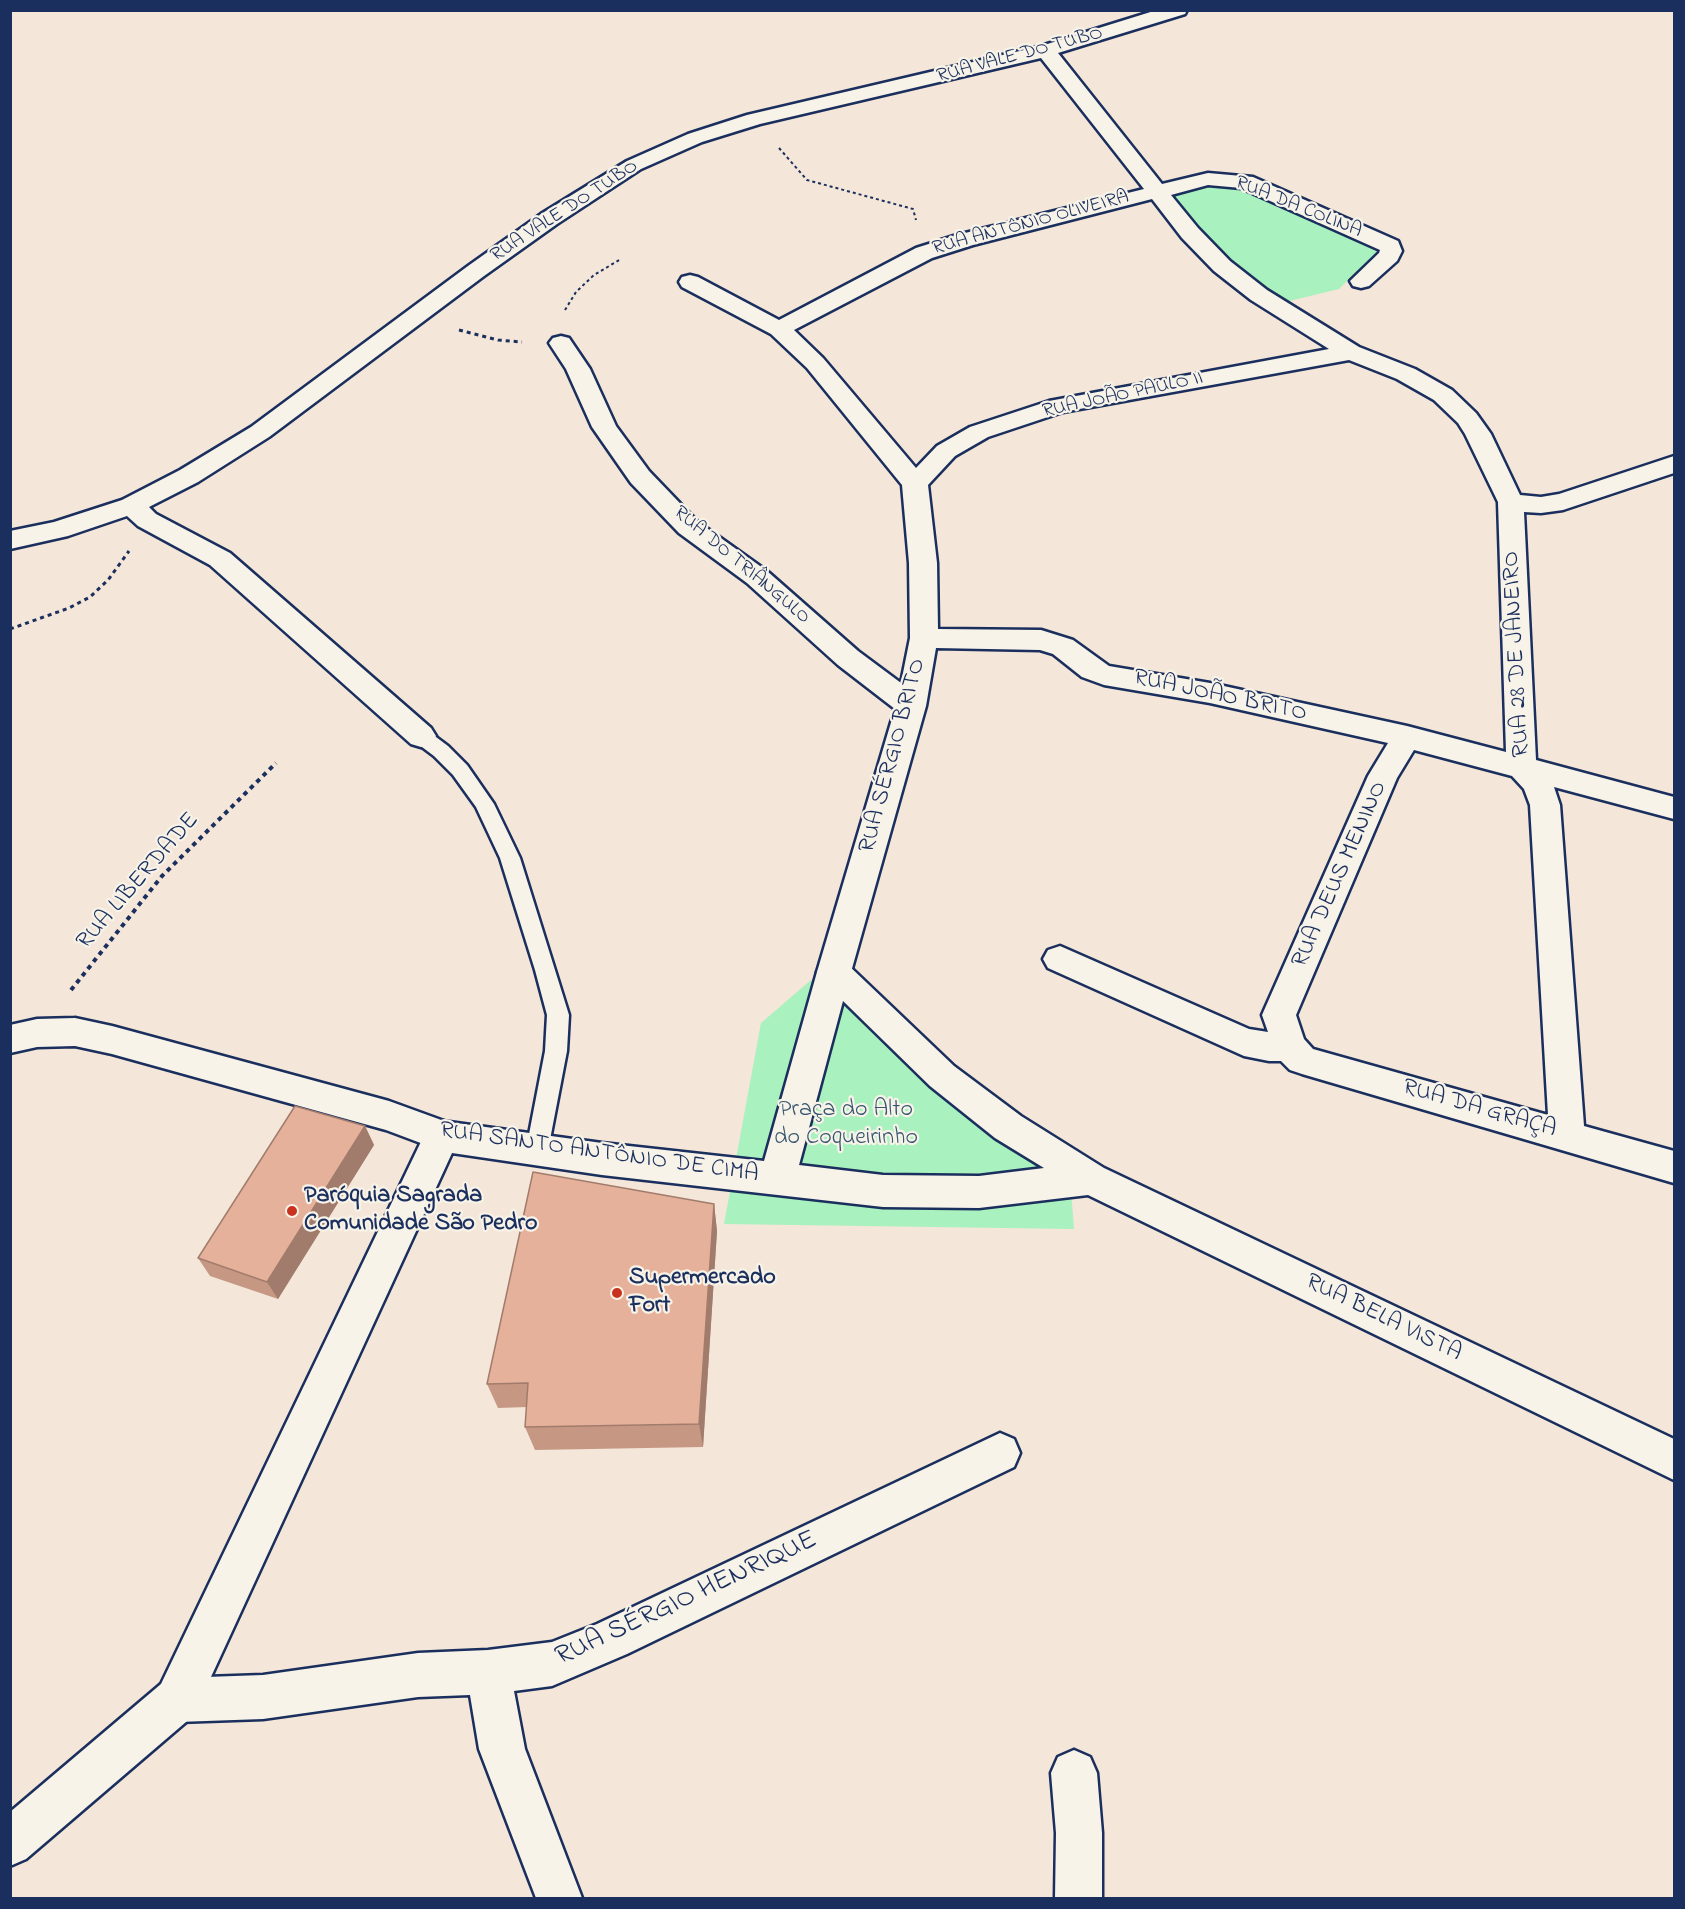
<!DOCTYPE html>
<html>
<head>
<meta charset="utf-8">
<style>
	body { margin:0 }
	#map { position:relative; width:1685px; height:1909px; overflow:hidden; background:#f4e6d8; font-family:"Indie Flower",sans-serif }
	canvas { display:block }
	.frame { position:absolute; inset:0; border:12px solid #1b2f5e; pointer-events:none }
</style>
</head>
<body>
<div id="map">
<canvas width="1685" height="1909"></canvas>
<div class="frame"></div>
</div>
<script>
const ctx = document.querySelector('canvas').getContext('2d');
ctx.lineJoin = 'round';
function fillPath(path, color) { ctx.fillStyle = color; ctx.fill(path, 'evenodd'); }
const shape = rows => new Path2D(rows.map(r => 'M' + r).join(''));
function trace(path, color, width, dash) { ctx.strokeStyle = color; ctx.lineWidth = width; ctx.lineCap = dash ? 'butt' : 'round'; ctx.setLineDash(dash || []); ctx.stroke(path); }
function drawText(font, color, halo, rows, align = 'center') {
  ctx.font = font + ' "Indie Flower",sans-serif'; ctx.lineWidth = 4.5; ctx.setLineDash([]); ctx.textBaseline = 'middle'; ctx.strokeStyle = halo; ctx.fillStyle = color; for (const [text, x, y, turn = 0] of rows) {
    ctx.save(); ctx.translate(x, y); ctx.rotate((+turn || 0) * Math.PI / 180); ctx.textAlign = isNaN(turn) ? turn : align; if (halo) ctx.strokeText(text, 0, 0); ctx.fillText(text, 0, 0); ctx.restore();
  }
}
const green = shape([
	[1216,179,1248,183,1380,249,1339,289,1281,303,1216,260,1157,192],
	[811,980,849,1000,1069,1165,1074,1229,724,1224,761,1023]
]);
const pathFar2 = shape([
	[779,148,807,180,913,209,916,220],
	[565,310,576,292,594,275,621,259]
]);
const pathFar1 = shape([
	[459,330,498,340,522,342],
	[10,629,69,608,90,597,108,580,129,551]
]);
const path = shape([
	[71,990,162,876,276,763]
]);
const lane = shape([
	[421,729,428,731,448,746,467,765,494,804,520,858,569,1015,567,1051,548,1150,545,1157,537,1160,529,1157,526,1150,545,1051,547,1015,535,970,500,858,476,807,453,775,434,756,414,741,412,736,414,731,421,729]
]);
const street = shape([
	[1157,10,1187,10,1185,14,1058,53,1162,184,1208,173,1253,177,1398,241,1402,251,1397,261,1369,286,1361,288,1353,286,1350,281,1379,253,1380,250,1241,188,1208,185,1171,195,1198,228,1230,261,1267,290,1359,347,1415,369,1452,390,1476,413,1491,434,1520,495,1541,497,1559,494,1674,456,1674,473,1563,510,1541,513,1524,512,1536,760,1674,797,1674,819,1554,787,1560,805,1584,1126,1674,1151,1674,1183,1302,1074,1290,1070,1281,1061,1269,1061,1244,1056,1048,968,1043,959,1048,950,1060,946,1249,1029,1268,1032,1262,1015,1368,776,1388,743,1210,703,1104,685,1082,677,1053,654,1040,650,936,648,926,706,851,972,846,981,834,985,822,981,817,972,895,709,838,665,747,583,679,533,631,483,592,427,566,369,549,343,553,338,561,336,569,338,590,369,616,426,649,471,697,521,767,571,858,651,901,683,910,638,909,563,902,485,807,368,771,334,682,287,679,282,682,277,690,275,698,277,779,320,916,248,957,235,1144,189,1041,58,760,124,702,142,641,169,557,224,484,276,269,437,198,482,149,507,156,514,230,553,431,728,436,736,431,744,421,747,411,744,210,565,138,526,127,516,68,536,10,549,10,531,54,522,122,500,180,470,251,427,468,266,541,214,627,161,688,134,747,115,1041,46,1157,10],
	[1152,199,1182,238,1214,271,1251,300,1329,349,1049,401,970,427,937,446,916,468,823,358,794,330,932,258,973,245,1152,199],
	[1349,360,1397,379,1434,400,1458,423,1465,434,1498,502,1506,752,1407,726,1210,683,1109,666,1073,640,1041,630,938,629,937,563,928,485,955,456,988,437,1063,412,1349,360],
	[1414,750,1512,776,1524,789,1530,805,1548,1115,1313,1049,1304,1039,1296,1015,1397,778,1414,750],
	[75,1018,112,1026,389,1101,455,1125,460,1136,455,1147,442,1151,386,1130,112,1054,75,1046,37,1047,10,1053,10,1025,37,1019,75,1018],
	[1000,1433,1014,1439,1020,1453,1014,1467,627,1654,552,1686,514,1691,525,1749,582,1898,536,1898,479,1749,470,1695,418,1697,263,1719,177,1722,161,1716,155,1700,161,1684,177,1678,263,1675,418,1653,488,1650,552,1642,597,1624,1000,1433],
	[1074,1750,1090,1757,1097,1773,1102,1833,1102,1898,1055,1898,1056,1833,1051,1773,1058,1757,1074,1750]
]);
const secondary = shape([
	[834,959,846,963,954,1066,1021,1116,1104,1168,1674,1439,1674,1480,1088,1195,979,1208,883,1207,602,1175,452,1153,193,1716,26,1859,10,1866,10,1812,161,1684,429,1125,442,1121,602,1143,764,1161,817,972,822,963,834,959],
	[843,1001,930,1086,995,1138,1044,1168,979,1176,883,1175,799,1165,843,1001]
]);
const wall = shape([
	[365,1126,374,1145,278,1299,210,1276,198,1258],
	[714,1204,717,1231,703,1447,535,1450,525,1427,527,1407,498,1408,487,1384]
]);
const shadedWall = shape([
	[365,1126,374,1145,278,1299,267,1282],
	[714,1204,717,1231,703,1447,699,1424]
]);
const building = shape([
	[295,1106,365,1126,267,1282,198,1258,295,1106],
	[533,1172,714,1204,699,1424,525,1427,528,1383,487,1384,533,1172]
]);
const markers = [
	[292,1211,6,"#c8321e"],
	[617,1293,6,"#c8321e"]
];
const farStreetnames = [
	["RUA VALE DO TUBO",1020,56,-15],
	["RUA DA COLINA",1298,208,22],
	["RUA VALE DO TUBO",565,212,-33],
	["RUA ANTÔNIO OLIVEIRA",1031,224,-15],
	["RUA JOÃO PAULO II",1123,396,-12],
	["RUA DO TRIÂNGULO",741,566,40]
];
const streetNames = [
	["RUA 28 DE JANEIRO",1518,654,-93],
	["RUA JOÃO BRITO",1220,697,12],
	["RUA SÉRGIO BRITO",894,756,-75],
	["RUA DEUS MENINO",1341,875,-66],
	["RUA LIBERDADE",139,882,-49],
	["RUA DA GRAÇA",1479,1110,16],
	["RUA SANTO ANTÔNIO DE CIMA",599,1154,8],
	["RUA BELA VISTA",1383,1319,26]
];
const parkNames = [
	["Praça do Alto",846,1111],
	["do Coqueirinho",846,1139]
];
const poiNames = [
	["Paróquia Sagrada",304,1197],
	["Comunidade São Pedro",304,1225],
	["Supermercado",629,1279],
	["Fort",629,1307]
];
const nearStreetnames = [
	["RUA SÉRGIO HENRIQUE",687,1600,-25]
];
fillPath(green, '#a9f1be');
trace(lane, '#1b2f5e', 5);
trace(street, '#1b2f5e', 5);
trace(secondary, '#1b2f5e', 5);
trace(pathFar2, '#1b2f5e', 2, [3, 3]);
trace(pathFar1, '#1b2f5e', 3, [4, 4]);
trace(path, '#1b2f5e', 4, [4.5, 4.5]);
fillPath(lane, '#f7f3e8');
fillPath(street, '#f7f3e8');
fillPath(secondary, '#f7f3e8');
fillPath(wall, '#c69884');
fillPath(shadedWall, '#a17c6c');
fillPath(building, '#e6b19a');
trace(building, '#a17c6c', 1.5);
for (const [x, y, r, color] of markers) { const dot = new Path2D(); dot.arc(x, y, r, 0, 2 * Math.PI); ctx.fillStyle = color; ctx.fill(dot); trace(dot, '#f7f3e8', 2); }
drawText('20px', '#1b2f5e', '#f7f3e8', farStreetnames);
drawText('24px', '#1b2f5e', '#f7f3e8', streetNames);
drawText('24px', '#375671', '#f7f3e8', parkNames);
drawText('bold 24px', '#1b2f5e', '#f7f3e8', poiNames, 'left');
drawText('28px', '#1b2f5e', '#f7f3e8', nearStreetnames);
</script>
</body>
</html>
